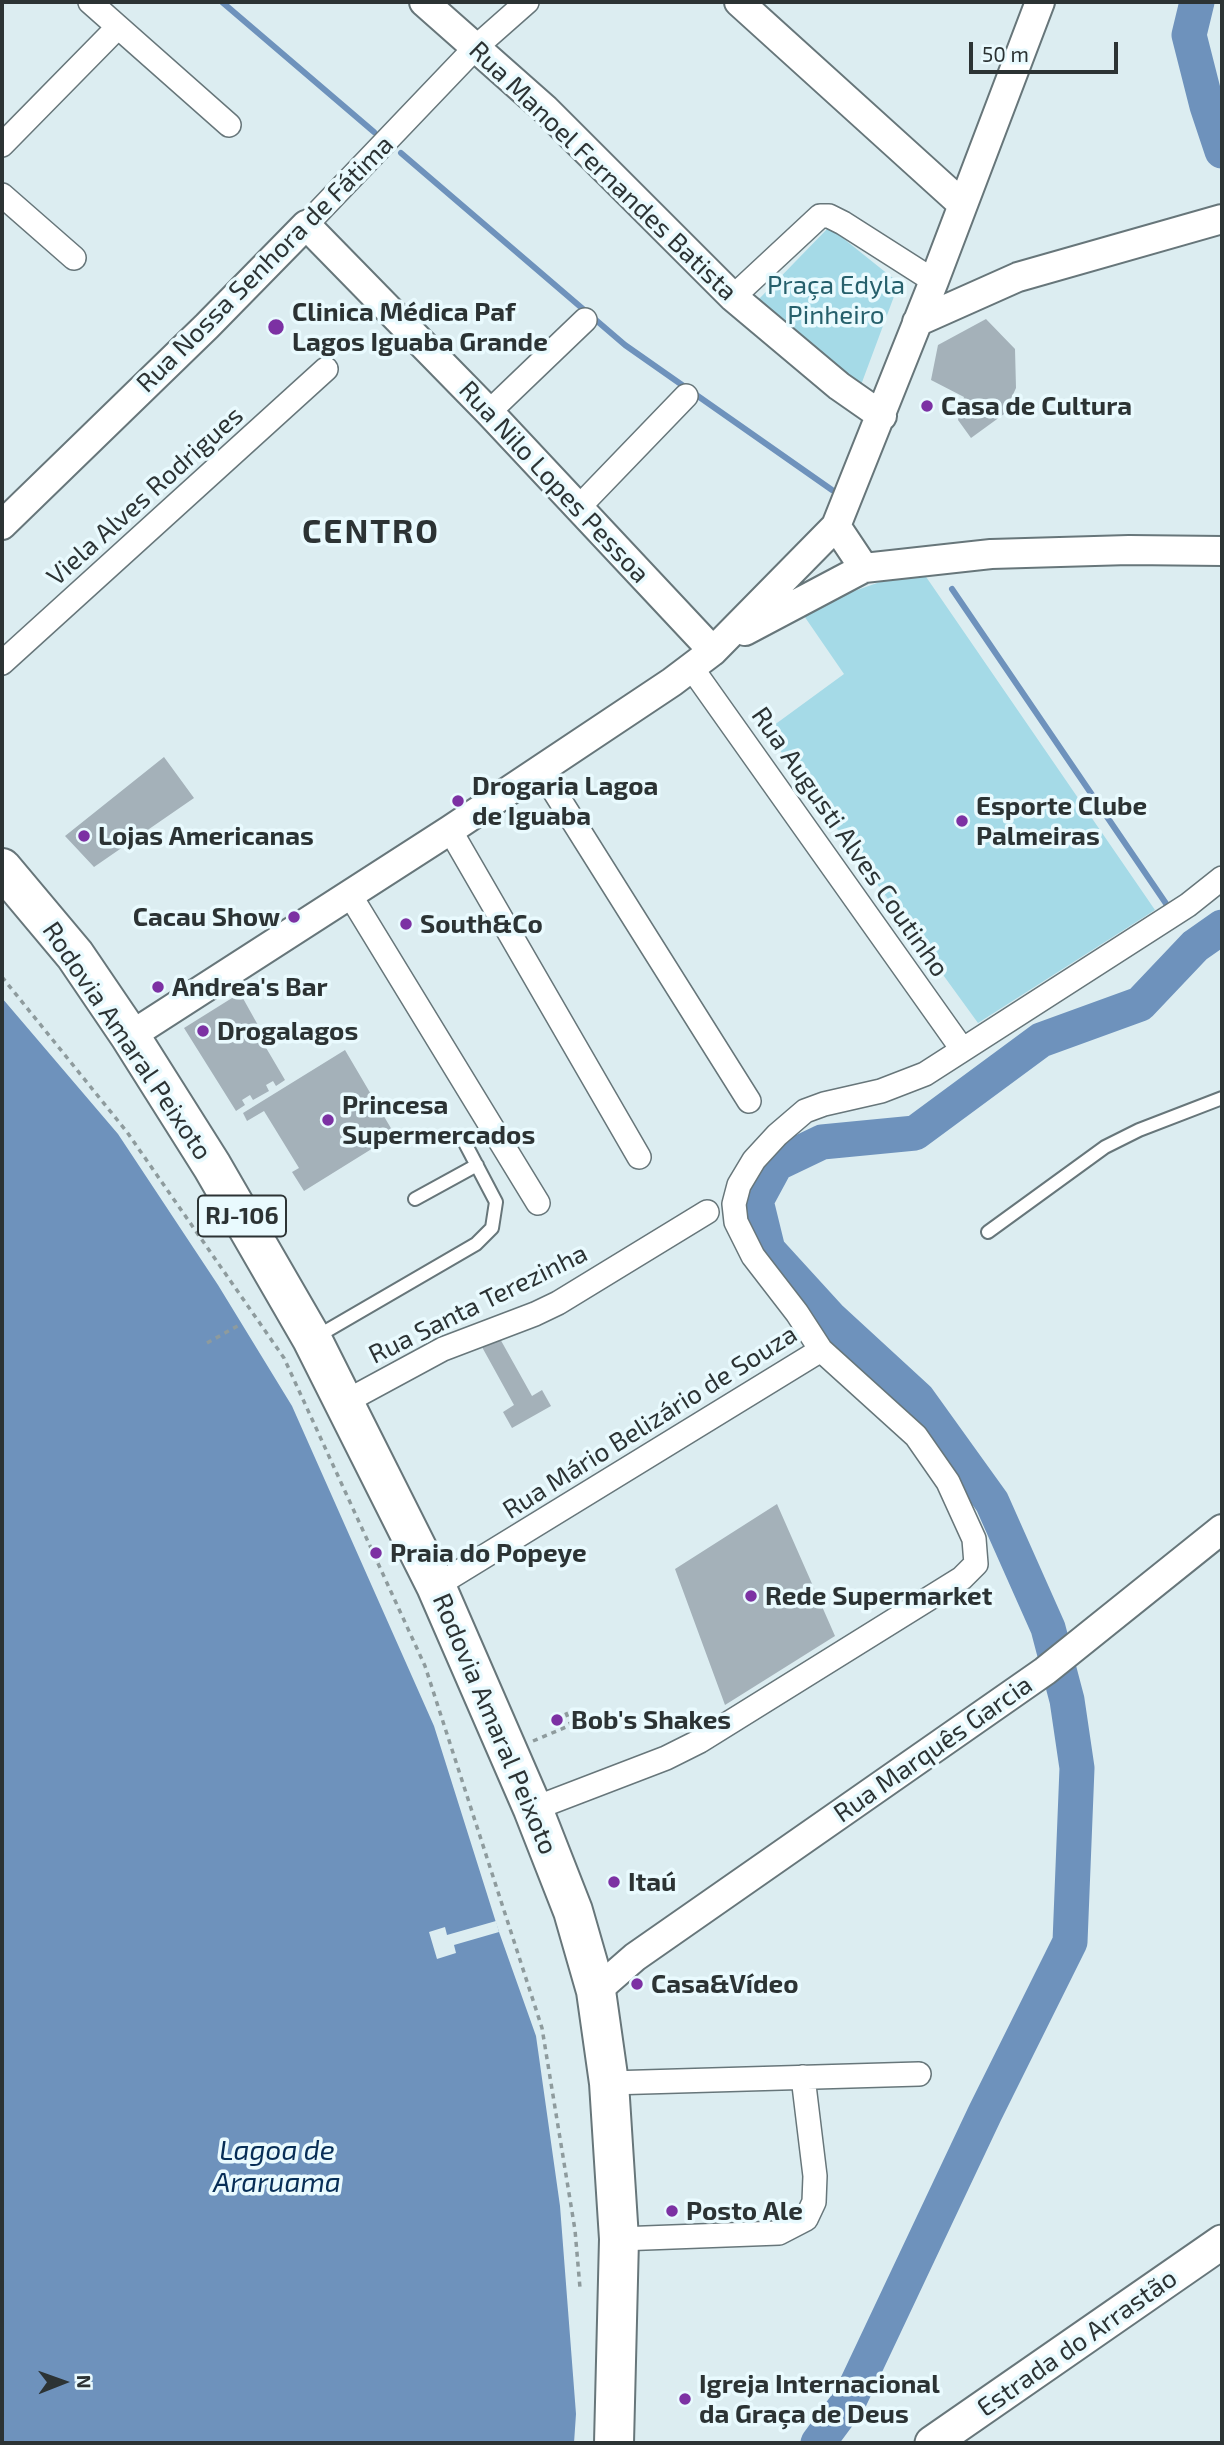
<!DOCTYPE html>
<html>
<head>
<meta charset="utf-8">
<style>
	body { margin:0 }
	#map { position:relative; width:1224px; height:2445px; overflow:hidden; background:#dcedf1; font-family:"Exo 2",sans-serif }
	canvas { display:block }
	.frame { position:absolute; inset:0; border:4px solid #2c3334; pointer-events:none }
	.north { position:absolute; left:28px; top:2347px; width:70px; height:70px; -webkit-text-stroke:5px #e9fafe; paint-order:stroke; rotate:89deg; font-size:19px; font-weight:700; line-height:28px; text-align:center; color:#2c3334 }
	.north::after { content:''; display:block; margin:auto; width:24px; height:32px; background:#2c3334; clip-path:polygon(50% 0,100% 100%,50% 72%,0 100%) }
	.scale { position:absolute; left:969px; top:42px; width:149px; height:32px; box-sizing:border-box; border:4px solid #2c3334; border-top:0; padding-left:9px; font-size:21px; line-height:24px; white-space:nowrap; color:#2c3334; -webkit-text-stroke:5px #e9fafe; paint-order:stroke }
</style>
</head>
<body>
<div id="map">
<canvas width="1224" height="2445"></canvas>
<div class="frame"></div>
<div class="north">N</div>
<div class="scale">50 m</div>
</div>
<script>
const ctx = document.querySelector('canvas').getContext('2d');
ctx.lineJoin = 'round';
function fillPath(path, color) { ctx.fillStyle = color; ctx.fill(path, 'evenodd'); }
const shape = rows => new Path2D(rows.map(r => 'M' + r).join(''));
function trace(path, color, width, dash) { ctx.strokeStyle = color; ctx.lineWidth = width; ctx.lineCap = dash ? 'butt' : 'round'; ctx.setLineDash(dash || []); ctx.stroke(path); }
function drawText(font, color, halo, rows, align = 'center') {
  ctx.font = font + ' "Exo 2",sans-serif'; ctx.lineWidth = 7; ctx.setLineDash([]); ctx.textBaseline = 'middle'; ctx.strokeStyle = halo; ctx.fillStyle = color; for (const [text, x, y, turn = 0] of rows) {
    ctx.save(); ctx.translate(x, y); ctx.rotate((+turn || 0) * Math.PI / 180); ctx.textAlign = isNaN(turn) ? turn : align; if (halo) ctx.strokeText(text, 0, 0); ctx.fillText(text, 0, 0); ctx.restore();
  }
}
const green = shape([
	[829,227,899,283,858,393,759,299],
	[920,568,1155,910,978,1023,766,731,844,674,800,610]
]);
const water = shape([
	[2,998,118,1134,218,1285,292,1406,434,1726,499,1932,536,2036,560,2206,576,2414,574,2443,2,2443]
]);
const pier = shape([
	[496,1921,499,1932,454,1945,456,1953,437,1959,429,1932,445,1927,447,1935]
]);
const stream = shape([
	[222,2,374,132],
	[401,153,625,345,832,490],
	[952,589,1167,905],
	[1186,935,1195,946]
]);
const river = shape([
	[1197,2,1189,35,1207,106,1222,151],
	[818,2443,849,2401,985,2113,1070,1942,1077,1768,1067,1700,1048,1628,992,1502,918,1399,831,1319,768,1250,756,1201,776,1164,822,1142,915,1133,1041,1040,1140,1004,1195,946,1222,927]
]);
const building = shape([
	[986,319,1015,349,1016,388,1004,414,971,438,958,420,964,397,931,380,938,345],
	[164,757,194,798,94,867,65,836],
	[240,993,259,1027,255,1029,285,1080,276,1086,273,1081,266,1085,269,1091,253,1100,250,1095,242,1100,245,1105,236,1111,184,1028],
	[345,1050,392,1130,377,1143,378,1145,304,1191,292,1172,299,1168,264,1111,247,1121,243,1113],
	[499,1337,532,1396,542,1390,551,1406,512,1428,503,1412,514,1405,482,1347],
	[777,1504,835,1636,725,1705,675,1569]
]);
const path = shape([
	[2,977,127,1132,284,1358,425,1666,542,2028,575,2230,580,2288],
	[207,1343,241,1324],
	[533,1741,571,1725,564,1708]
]);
const service = shape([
	[415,1199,477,1165],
	[988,1232,1105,1147,1139,1130,1222,1098],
	[316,1337,476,1244,492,1228,496,1202,465,1143]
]);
const minor = shape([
	[90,2,229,125],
	[2,145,117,28],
	[2,195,74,258],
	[306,225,476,47,527,2],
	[733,297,820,216,829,216,843,223,934,281],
	[489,412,585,320],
	[579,507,686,396],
	[2,663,326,369],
	[691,667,962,1049],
	[541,770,749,1101],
	[450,830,639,1157],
	[350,895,538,1203],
	[345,1402,443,1349,535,1314,558,1303,707,1212],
	[436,1586,821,1350],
	[533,1809,666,1758,700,1741,962,1578,976,1564,974,1539,948,1482,916,1436,821,1350,797,1313,753,1256,736,1222,734,1204,739,1185,754,1160,777,1135,805,1111,824,1104,881,1091,925,1074,1188,905,1222,878],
	[609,2083,919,2074],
	[619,2239,779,2233,806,2219,814,2202,815,2176,803,2077]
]);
const tertiary = shape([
	[424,2,545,109,733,297,839,386,882,416],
	[739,2,962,204],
	[917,322,1018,277,1222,219],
	[2,525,207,326,306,225,489,412,713,651],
	[836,526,864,568],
	[745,631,864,568,991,554,1129,550,1222,551],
	[130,1036,450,830,672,682,713,651,836,526,934,281,1040,2],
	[596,1991,635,1957,1045,1671,1222,1529]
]);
const secondary = shape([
	[932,2443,1222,2242]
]);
const trunk = shape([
	[2,868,75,955,130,1036,212,1166,312,1339,436,1586,533,1809,573,1911,596,1991,609,2083,619,2239,614,2443]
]);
const markers = [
	[276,327,9,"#7c31a3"],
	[927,406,7,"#7c31a3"],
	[458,801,7,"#7c31a3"],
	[962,821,7,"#7c31a3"],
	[84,836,7,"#7c31a3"],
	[294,917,7,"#7c31a3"],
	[406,924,7,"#7c31a3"],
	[158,987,7,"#7c31a3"],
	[203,1031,7,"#7c31a3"],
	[328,1120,7,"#7c31a3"],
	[376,1553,7,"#7c31a3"],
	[751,1596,7,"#7c31a3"],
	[557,1720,7,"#7c31a3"],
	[614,1882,7,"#7c31a3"],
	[637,1984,7,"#7c31a3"],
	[672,2211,7,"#7c31a3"],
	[685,2399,7,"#7c31a3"]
];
const shields = [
	[242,1216,88]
];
const shieldNames = [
	["RJ-106",242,1216]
];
const streetNames = [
	["Rua Manoel Fernandes Batista",603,171,44],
	["Rua Nossa Senhora de Fátima",265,264,-45],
	["Rua Nilo Lopes Pessoa",554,482,47],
	["Viela Alves Rodrigues",145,496,-42],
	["Rua Augusti Alves Coutinho",850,842,55],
	["Rodovia Amaral Peixoto",127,1041,56],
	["Rua Santa Terezinha",478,1304,-26],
	["Rua Mário Belizário de Souza",650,1422,-32],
	["Rodovia Amaral Peixoto",495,1724,67],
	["Rua Marquês Garcia",933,1749,-35],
	["Estrada do Arrastão",1077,2343,-35]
];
const parkNames = [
	["Praça Edyla",836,285],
	["Pinheiro",836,315]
];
const poiNames = [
	["Clinica Médica Paf",292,312],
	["Lagos Iguaba Grande",292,342],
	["Casa de Cultura",941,406],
	["Drogaria Lagoa",472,786],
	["de Iguaba",472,816],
	["Esporte Clube",976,806],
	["Palmeiras",976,836],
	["Lojas Americanas",98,836],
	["Cacau Show",280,917,"right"],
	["South&Co",420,924],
	["Andrea's Bar",172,987],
	["Drogalagos",217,1031],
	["Princesa",342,1105],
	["Supermercados",342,1135],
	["Praia do Popeye",390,1553],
	["Rede Supermarket",765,1596],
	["Bob's Shakes",571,1720],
	["Itaú",628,1882],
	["Casa&Vídeo",651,1984],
	["Posto Ale",686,2211],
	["Igreja Internacional",699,2384],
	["da Graça de Deus",699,2414]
];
const waterNames = [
	["Lagoa de",277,2151],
	["Araruama",277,2183]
];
const districtNames = [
	["CENTRO",371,532]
];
fillPath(green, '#a5dae7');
fillPath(water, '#6e92bc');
fillPath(pier, '#dcedf1');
trace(stream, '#6e92bc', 6);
trace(river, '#6e92bc', 35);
fillPath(building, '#a4b1b9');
trace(service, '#67767a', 16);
trace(minor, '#67767a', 26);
trace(tertiary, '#67767a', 32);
trace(secondary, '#67767a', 37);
trace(trunk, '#67767a', 42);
trace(path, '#8e9b9d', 3.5, [5, 5]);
trace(service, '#fff', 12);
trace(minor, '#fff', 23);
trace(tertiary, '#fff', 28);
trace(secondary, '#fff', 33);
trace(trunk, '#fff', 38);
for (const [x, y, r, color] of markers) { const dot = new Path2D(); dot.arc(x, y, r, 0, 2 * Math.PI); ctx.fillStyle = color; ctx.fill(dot); trace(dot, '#e9fafe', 2.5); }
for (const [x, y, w] of shields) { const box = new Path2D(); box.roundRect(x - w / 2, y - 20.5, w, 41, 5); ctx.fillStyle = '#e9fafe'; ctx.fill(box); trace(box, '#2c3334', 2); }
drawText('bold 24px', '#2c3334', null, shieldNames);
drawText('26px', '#2c3334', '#e9fafe', streetNames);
drawText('26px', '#26606c', '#e9fafe', parkNames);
drawText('bold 26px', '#2c3334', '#e9fafe', poiNames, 'left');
drawText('italic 28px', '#072e57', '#e9fafe', waterNames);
ctx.letterSpacing = '2px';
drawText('bold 33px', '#2c3334', '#e9fafe', districtNames);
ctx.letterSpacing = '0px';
</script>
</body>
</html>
